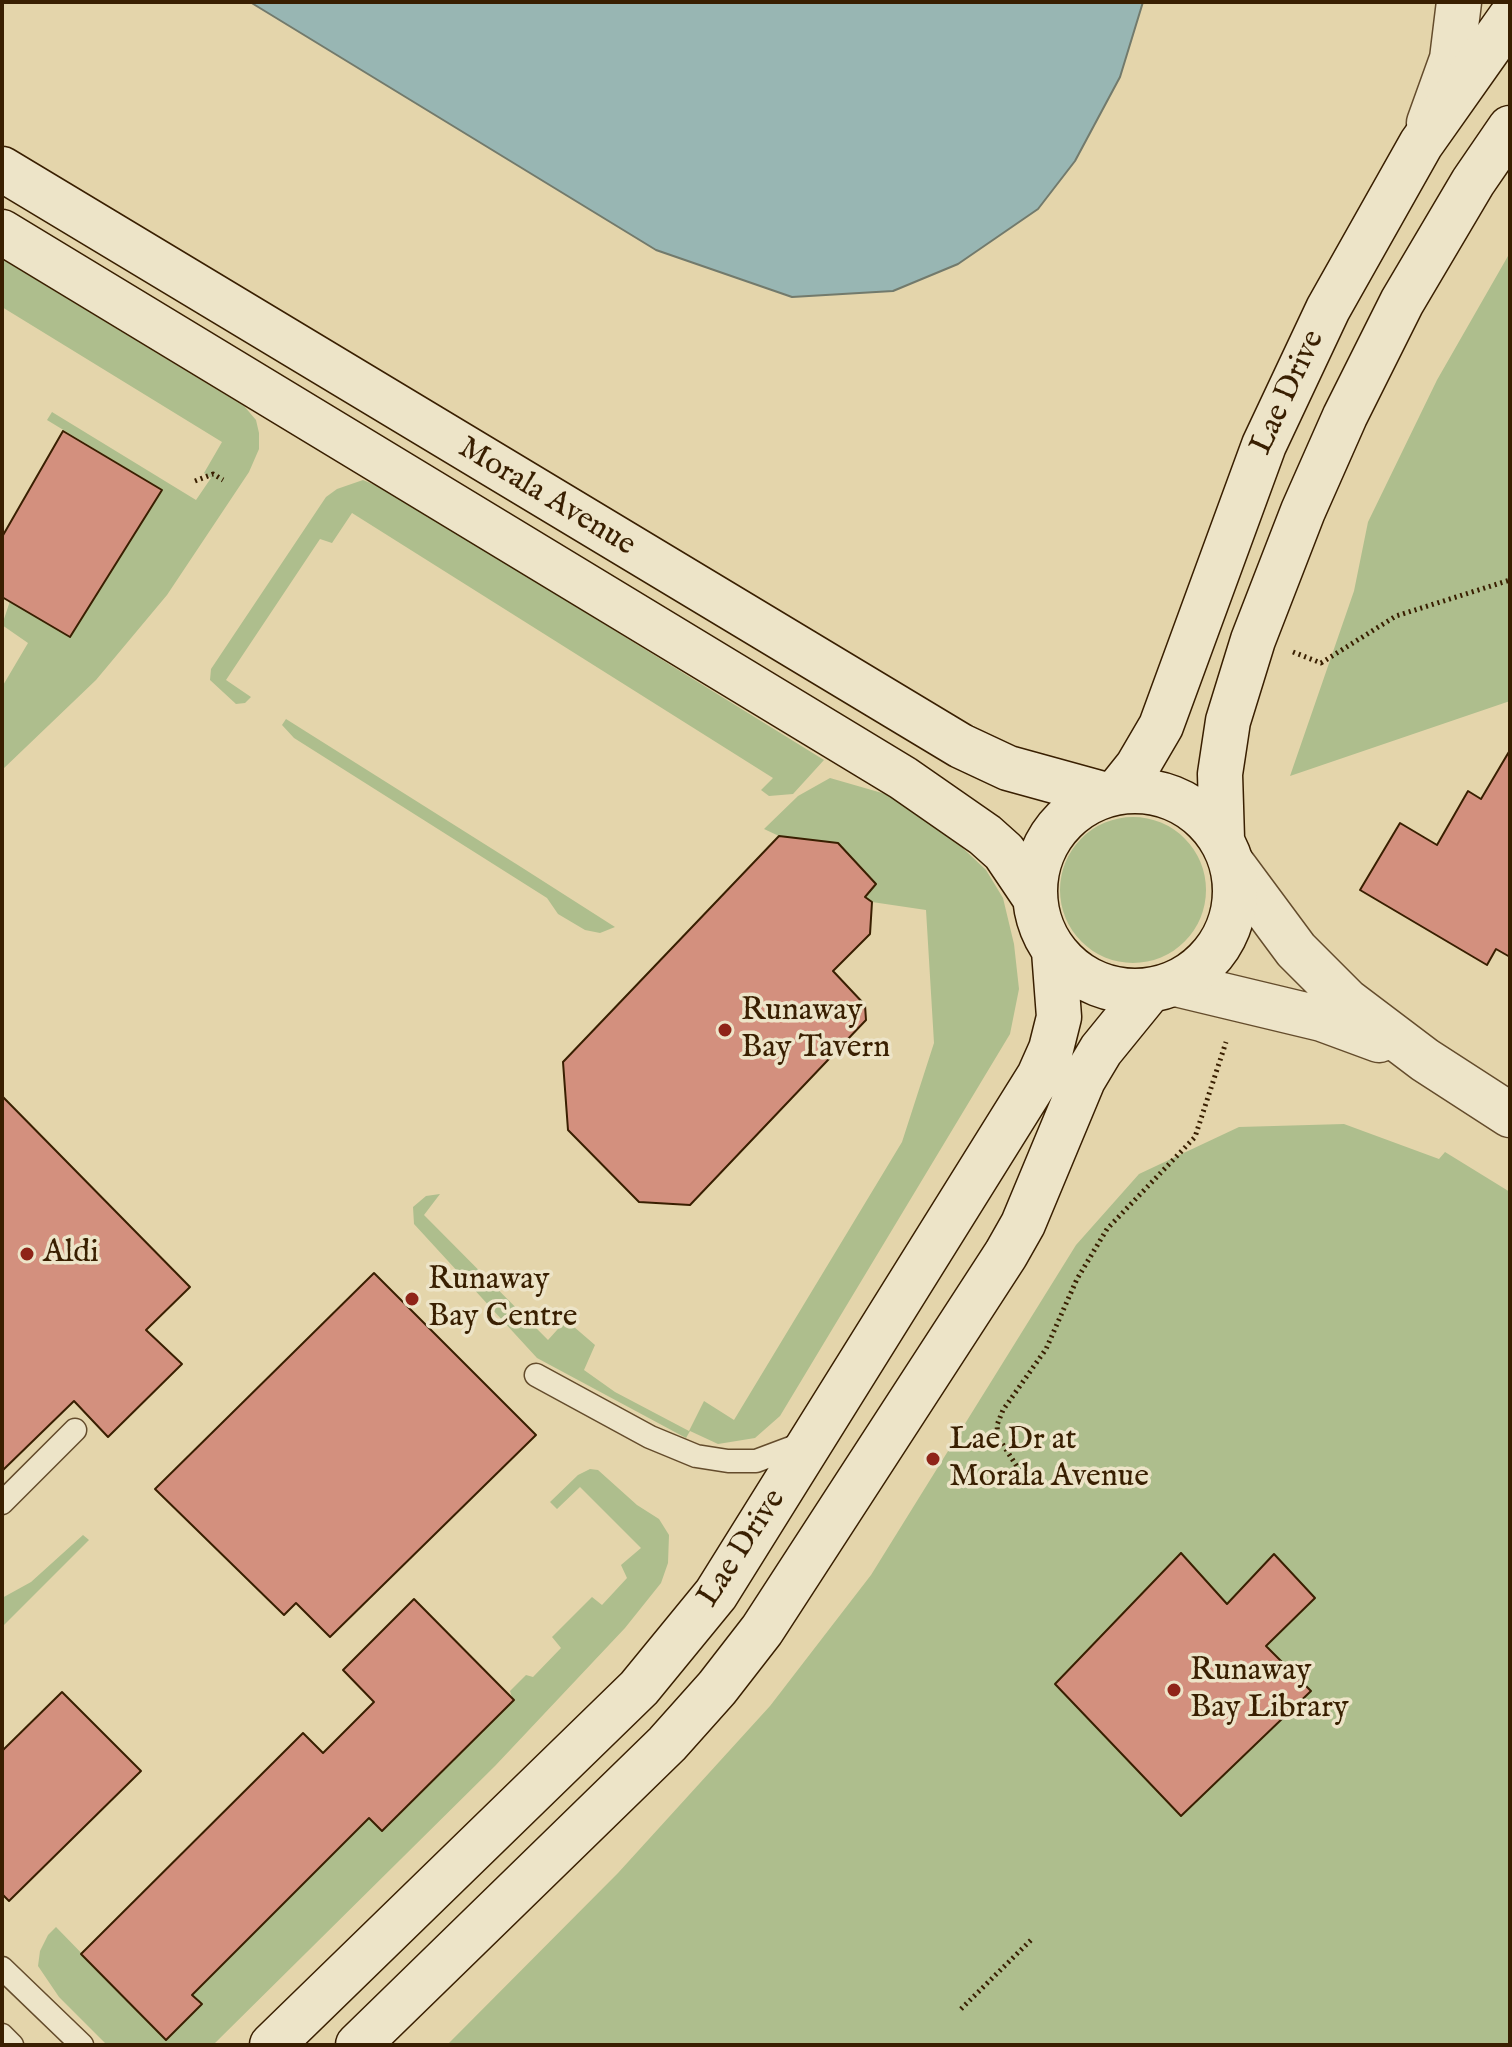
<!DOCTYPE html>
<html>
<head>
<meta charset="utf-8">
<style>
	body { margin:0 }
	#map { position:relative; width:1512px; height:2047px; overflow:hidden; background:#e4d5ab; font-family:"IM FELL English",serif }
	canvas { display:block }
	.frame { position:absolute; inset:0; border:4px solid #391f01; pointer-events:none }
</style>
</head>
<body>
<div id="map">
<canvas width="1512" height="2047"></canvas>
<div class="frame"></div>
</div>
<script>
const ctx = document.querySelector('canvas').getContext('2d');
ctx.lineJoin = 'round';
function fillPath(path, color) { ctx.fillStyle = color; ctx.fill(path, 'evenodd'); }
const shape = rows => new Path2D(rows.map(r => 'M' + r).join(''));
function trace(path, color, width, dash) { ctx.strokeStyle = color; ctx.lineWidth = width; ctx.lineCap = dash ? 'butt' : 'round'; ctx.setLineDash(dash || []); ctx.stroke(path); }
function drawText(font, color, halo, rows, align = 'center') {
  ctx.font = font + ' "IM FELL English",serif'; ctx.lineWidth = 7; ctx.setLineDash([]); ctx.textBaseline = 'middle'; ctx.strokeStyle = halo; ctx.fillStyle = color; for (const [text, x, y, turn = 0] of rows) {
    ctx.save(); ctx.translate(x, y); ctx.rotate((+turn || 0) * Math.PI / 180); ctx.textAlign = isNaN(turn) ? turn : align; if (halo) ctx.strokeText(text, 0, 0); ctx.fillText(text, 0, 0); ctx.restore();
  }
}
const green = shape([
	[1508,256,1510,701,1290,776,1354,591,1368,522,1437,380],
	[2,259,244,406,256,420,259,433,259,449,249,472,167,595,96,680,2,770,2,687,28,643,2,625,10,601,162,490,47,420,52,412,196,500,211,478,204,473,222,442,2,307],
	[363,480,389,491,824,760,793,794,769,796,761,790,773,778,352,513,332,543,320,539,226,680,251,697,245,703,236,704,210,680,211,669,326,497,337,489],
	[286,719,521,867,615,927,600,933,585,930,558,914,547,898,294,738,282,725],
	[830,778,889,795,950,836,986,870,1003,898,1014,944,1019,989,1010,1034,780,1416,755,1438,718,1444,690,1431,686,1438,537,1358,414,1224,413,1207,426,1196,440,1194,424,1215,548,1340,566,1320,595,1345,584,1370,615,1392,689,1431,704,1401,734,1420,902,1142,934,1043,926,910,872,902,865,897,876,883,838,843,779,836,764,829,798,796],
	'1060 890a73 73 0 1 1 146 0a73 73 0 1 1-146 0Z',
	[1344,1124,1439,1159,1445,1152,1510,1192,1510,2045,447,2045,618,1873,770,1706,871,1575,1076,1245,1139,1174,1239,1127],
	[590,1469,598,1470,637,1505,659,1519,669,1535,668,1563,661,1583,625,1628,495,1766,213,2045,107,2045,59,1997,38,1966,40,1951,48,1935,56,1927,166,2040,201,2005,192,1995,369,1818,383,1831,513,1700,510,1691,526,1675,533,1677,561,1648,552,1637,592,1597,602,1605,627,1578,621,1565,641,1548,580,1487,557,1509,550,1502,578,1475],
	[83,1535,89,1540,2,1627,2,1598,31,1582]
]);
const water = shape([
	[250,2,1143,2,1120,77,1075,161,1038,209,958,264,893,291,792,297,656,250,250,2]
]);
const building = shape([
	[63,431,162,490,70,637,2,597,2,537,63,431],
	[1510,750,1510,957,1496,949,1487,965,1360,890,1400,823,1437,845,1468,791,1481,799,1510,750],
	[779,836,838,843,876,884,865,897,872,902,870,934,833,971,865,1005,866,1020,690,1205,639,1202,568,1130,563,1062,779,836],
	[2,1096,190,1287,146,1330,182,1364,108,1437,74,1401,2,1471,2,1096],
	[374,1273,536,1435,330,1637,296,1603,284,1615,155,1489,374,1273],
	[1181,1553,1227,1604,1274,1554,1315,1598,1266,1646,1311,1691,1181,1816,1055,1684,1181,1553],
	[414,1599,514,1700,382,1831,369,1818,192,1995,202,2004,166,2040,81,1954,303,1733,323,1753,374,1702,343,1670,414,1599],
	[62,1692,141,1771,9,1901,2,1894,2,1751,62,1692]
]);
const path = shape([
	[195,481,213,474,223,480],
	[1293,652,1321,663,1396,616,1510,580],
	[1023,1476,998,1437,997,1425,1003,1410,1046,1349,1077,1279,1107,1229,1195,1137,1226,1042],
	[961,2009,1032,1939]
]);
const service = shape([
	[536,1375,650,1437,696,1456,728,1461,756,1461,804,1443],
	[2,1503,75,1430],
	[2,1968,82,2045],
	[2,2035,12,2045]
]);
const minor = shape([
	[1429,123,1452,59,1459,2]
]);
const tertiary = shape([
	[1233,865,1296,950,1347,1001,1425,1060,1510,1115],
	[1176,984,1322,1019,1379,1040]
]);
const secondary = shape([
	[2,169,961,746,1008,768,1106,795],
	[2,232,903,778,985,835,1004,852,1035,898],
	'1035 891a100 100 0 1 1 200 0a100 100 0 1 1-200 0Z',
	[1117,792,1137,767,1161,726,1264,445,1328,309,1421,144,1510,18],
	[1222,839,1220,774,1228,721,1253,640,1303,511,1345,416,1402,302,1473,182,1510,128],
	[272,2045,639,1688,716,1594,1039,1076,1051,1049,1059,1017,1054,951],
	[358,2045,667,1744,717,1688,762,1630,1006,1254,1023,1224,1083,1080,1101,1050,1149,991]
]);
const markers = [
	[725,1030,8,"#8f2418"],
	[27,1254,8,"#8f2418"],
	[412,1299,8,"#8f2418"],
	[933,1459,8,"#8f2418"],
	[1174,1690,8,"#8f2418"]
];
const streetNames = [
	["Lae Drive",1289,393,-65],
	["Morala Avenue",546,498,31],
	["Lae Drive",743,1549,-57]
];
const poiNames = [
	["Runaway",741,1012],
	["Bay Tavern",741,1049],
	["Aldi",43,1254],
	["Runaway",428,1281],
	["Bay Centre",428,1318],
	["Lae Dr at",949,1441],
	["Morala Avenue",949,1478],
	["Runaway",1190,1672],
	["Bay Library",1190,1709]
];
fillPath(green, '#aebe8d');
fillPath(water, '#98b6b3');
trace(water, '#727a6c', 2);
fillPath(building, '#d3907e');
trace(building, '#391f01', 2);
trace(service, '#644c2c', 25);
trace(minor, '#644c2c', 47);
trace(tertiary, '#644c2c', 47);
trace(secondary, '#391f01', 47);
trace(path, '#391f01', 5, [2, 4]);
trace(service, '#ede4c8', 22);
trace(minor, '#ede4c8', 44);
trace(tertiary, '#ede4c8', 44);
trace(secondary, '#ede4c8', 44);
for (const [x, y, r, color] of markers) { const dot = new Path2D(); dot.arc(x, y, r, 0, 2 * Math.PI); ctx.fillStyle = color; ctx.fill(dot); trace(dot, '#ede4c8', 3); }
drawText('32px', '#391f01', '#ede4c8', streetNames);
drawText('32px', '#391f01', '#ede4c8', poiNames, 'left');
</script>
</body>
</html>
